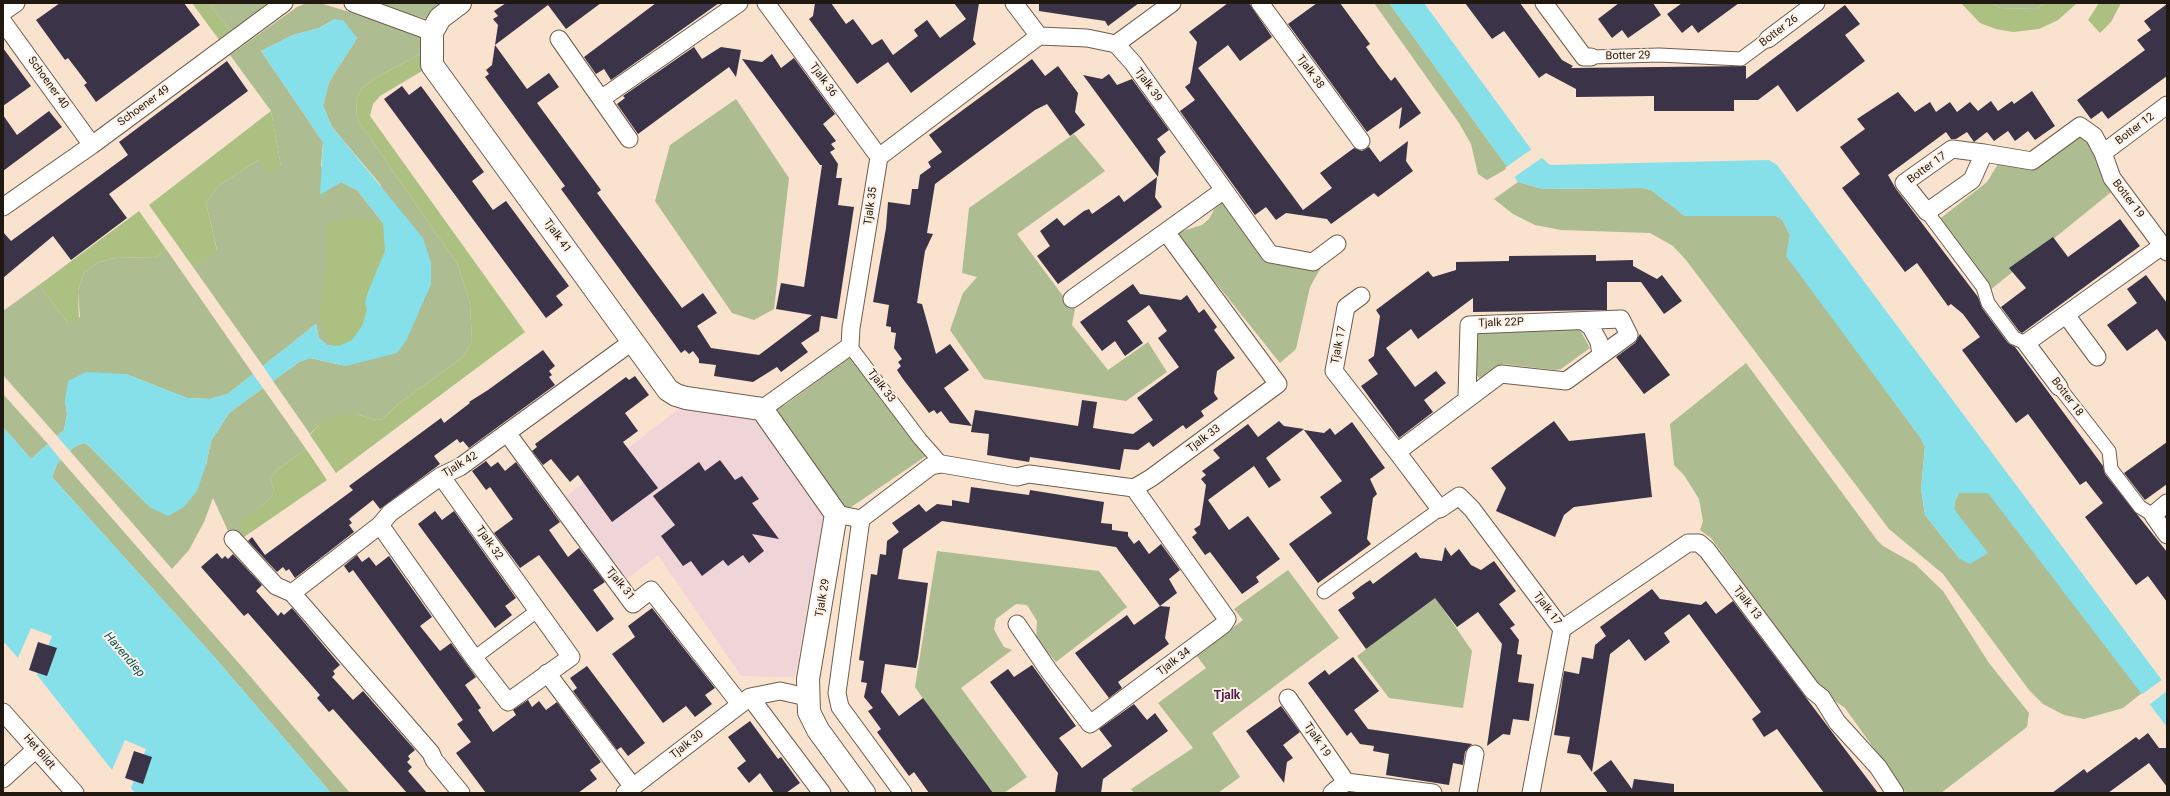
<!DOCTYPE html>
<html>
<head>
<meta charset="utf-8">
<style>
	body { margin:0 }
	#map { position:relative; width:2170px; height:796px; overflow:hidden; background:#f9e2ce; font-family:Roboto,sans-serif }
	canvas { display:block }
	.frame { position:absolute; inset:0; border:4px solid #201911; pointer-events:none }
</style>
</head>
<body>
<div id="map">
<canvas width="2170" height="796"></canvas>
<div class="frame"></div>
</div>
<script>
const ctx = document.querySelector('canvas').getContext('2d');
ctx.lineJoin = 'round';
function fillPath(path, color) { ctx.fillStyle = color; ctx.fill(path, 'evenodd'); }
const shape = rows => new Path2D(rows.map(r => 'M' + r).join(''));
function trace(path, color, width, dash) { ctx.strokeStyle = color; ctx.lineWidth = width; ctx.lineCap = dash ? 'butt' : 'round'; ctx.setLineDash(dash || []); ctx.stroke(path); }
function drawText(font, color, halo, rows, align = 'center') {
  ctx.font = font + ' Roboto,sans-serif'; ctx.lineWidth = 4; ctx.setLineDash([]); ctx.textBaseline = 'middle'; ctx.strokeStyle = halo; ctx.fillStyle = color; for (const [text, x, y, turn = 0] of rows) {
    ctx.save(); ctx.translate(x, y); ctx.rotate((+turn || 0) * Math.PI / 180); ctx.textAlign = isNaN(turn) ? turn : align; if (halo) ctx.strokeText(text, 0, 0); ctx.fillText(text, 0, 0); ctx.restore();
  }
}
const education = shape([
	[681,407,755,419,824,514,795,677,741,676,658,555,627,579,565,497]
]);
const green = shape([
	[209,3,272,3,232,33],
	[307,3,320,3,431,37,430,49,377,77,362,88,356,101,357,119,458,265,470,304,472,342,463,357,397,405,383,419,376,420,356,414,319,425,310,434,273,381,299,362,310,358,346,366,425,296,431,284,380,184,332,127,323,106,329,82,357,38,335,19,319,28,293,35,261,51,323,142,321,166,334,186,341,182,357,190,383,223,339,346,327,345,319,338,316,324,263,366,193,267,217,250,206,203,218,186,258,160,281,166,271,111,230,55,297,7],
	[371,3,462,3,437,22],
	[1374,3,1389,3,1508,168,1487,180,1478,174,1471,144,1459,123],
	[1992,3,2045,3,2036,9,2000,8],
	[736,99,789,178,774,309,754,320,732,313,655,201,670,145],
	[2075,133,2091,143,2115,189,1984,295,1932,225,1987,182,1998,164,2040,160],
	[1074,134,1105,171,1017,234,1063,296,1067,293,1075,309,1072,325,1108,370,1148,342,1167,372,1126,401,984,379,950,330,963,293,977,277,962,273,969,208],
	[1518,182,1543,189,1643,188,1651,190,1685,216,1776,216,1782,219,1790,235,1787,256,1920,437,1925,447,1921,489,1925,515,1960,559,1962,522,1954,509,1955,501,1959,493,1988,492,2142,693,2123,708,2084,719,2064,715,2043,704,2029,690,1943,574,1889,529,1686,260,1673,246,1650,233,1561,230,1535,225,1513,214,1494,199],
	[1226,200,1271,255,1327,257,1310,287,1296,349,1280,363,1176,233,1202,225,1209,219,1216,206],
	[166,249,253,374,228,394,210,399,187,398,126,374,65,400,67,414,64,430,57,436,3,375,3,311,39,285,68,323,80,317,78,291,84,273,97,263,117,257,155,258],
	[1579,328,1590,348,1561,369,1555,370,1503,364,1481,379,1477,376,1474,369,1477,330],
	[857,352,929,454,844,512,763,406,785,405],
	[1746,363,1877,540,1883,546,1915,564,1943,591,1989,663,2029,713,2027,727,1941,793,1906,793,1845,708,1825,694,1711,538,1700,530,1703,521,1699,499,1684,475,1674,465,1670,424],
	[263,388,306,449,278,469,270,478,274,491,270,499,241,521,244,537,234,544,213,498,204,522,189,550,172,569,70,451,74,447,84,443,89,446,151,508,206,465,211,441,229,413],
	[3,394,48,444,31,459,3,427],
	[61,460,243,668,350,793,331,793,216,659,52,477,57,464],
	[937,551,1099,571,1127,607,1056,662,1036,639,1037,621,1027,605,1016,604,996,619,994,629,997,635,1004,647,1012,650,961,688,1027,777,1004,793,990,793,915,687],
	[1288,570,1339,638,1212,733,1240,777,1218,793,1134,793,1131,789,1193,748,1158,703,1206,668,1196,655,1243,620,1234,609],
	[1435,597,1472,651,1463,708,1389,698,1357,656]
]);
const forest = shape([
	[192,3,209,3,232,33,220,41],
	[1961,3,1992,3,2000,8,2036,9,2045,3,2077,3,2058,20,2039,29,2013,32,1996,29,1980,23],
	[2099,3,2121,3,2111,22,2100,33,2088,20],
	[430,49,432,65,380,96,373,104,370,116,525,332,336,473,310,435,319,425,339,413,356,414,376,420,383,419,397,405,463,357,472,342,470,304,458,265,357,119,356,101,362,88,377,77],
	[271,111,281,166,269,174,258,160,218,186,206,203,217,251,193,267,149,205],
	[139,211,166,249,155,258,117,257,97,263,84,273,78,291,79,323,68,323,39,285],
	[360,216,390,225,392,320,332,352,328,338,320,324,321,297,326,265,327,223],
	[306,449,327,480,244,537,240,521,270,499,274,491,270,478,278,469]
]);
const water = shape([
	[1389,3,1424,3,1531,149,1550,165,1769,160,1777,165,2167,687,2167,727,1988,493,1959,493,1955,501,1954,509,1988,553,1970,564,1960,559,1925,515,1921,489,1925,447,1920,437,1786,256,1790,235,1782,219,1776,216,1685,216,1651,190,1643,188,1543,189,1518,182],
	[335,19,344,21,357,38,329,82,323,106,332,127,423,238,431,263,431,284,407,339,397,353,346,366,310,358,299,362,273,381,263,366,316,324,319,338,327,345,339,346,352,340,362,326,367,310,365,303,368,292,385,251,383,223,357,190,341,182,320,195,323,142,261,51,293,35,319,28],
	[86,372,126,374,187,398,210,399,228,394,253,374,263,388,229,413,211,441,206,465,197,491,184,507,168,516,151,508,89,446,84,443,74,447,70,451,57,436,64,430,67,414,65,400,68,381],
	[3,427,31,459,48,444,61,460,57,464,52,477,216,659,331,793,135,793,131,788,146,749,125,740,112,770,37,675,52,636,31,628,18,658,3,641]
]);
const pier = shape([
	[1533,148,1543,157,1513,178,1505,168],
	[2163,679,2167,684,2167,691,2149,705,2141,695]
]);
const building = shape([
	[60,3,184,3,200,25,96,102,84,85,87,83,68,58,65,60,36,20],
	[506,3,601,3,566,29,548,5,495,45,498,25,493,19,498,16,494,11],
	[656,3,719,3,611,80,604,69,596,74,584,57],
	[815,3,831,3,846,24,853,19,872,45,882,39,893,55,918,36,914,30,927,20,940,38,966,19,954,3,979,3,973,40,976,44,911,93,888,62,857,84,809,19,813,16],
	[1039,3,1139,3,1108,26,1105,21,1039,11],
	[1228,3,1249,3,1272,37,1240,61,1228,45,1198,68,1303,210,1332,188,1320,173,1354,148,1362,151,1369,147,1380,162,1408,141,1406,161,1413,171,1378,197,1374,193,1331,224,1327,219,1286,213,1276,220,1266,207,1255,215,1180,111,1195,100,1185,87,1190,83,1197,42,1189,32],
	[1317,3,1340,3,1370,44,1366,47,1378,64,1391,81,1395,77,1421,113,1399,129,1402,107,1367,132,1288,24],
	[1465,3,1520,3,1562,60,1573,66,1571,68,1746,66,1746,79,1845,5,1860,24,1845,35,1865,61,1797,112,1778,85,1758,100,1734,100,1734,111,1654,111,1654,96,1576,97,1576,89,1546,73,1539,78,1504,31,1492,39],
	[1619,3,1653,3,1661,15,1628,38,1622,30,1612,38,1598,19],
	[1682,3,1739,3,1698,33,1692,25,1682,33,1667,14],
	[2167,4,2167,76,2108,119,2102,111,2091,119,2077,100,2145,50,2137,40,2151,30,2144,21],
	[495,45,527,89,549,73,559,87,537,103,601,190,597,193,682,308,703,293,717,313,697,326,711,348,759,355,812,315,776,309,781,283,804,287,822,165,820,165,742,59,762,62,772,54,781,68,794,58,835,114,823,124,836,141,831,144,835,149,830,152,838,164,836,178,842,178,838,205,854,207,837,319,821,316,819,331,801,343,808,352,781,372,777,367,753,382,714,376,716,365,699,363,699,359,693,351,689,354,685,350,681,353,561,189,565,186,485,77,489,74,486,70,492,65],
	[694,47,702,59,721,47,741,50,736,77,729,67,638,134,617,104,625,98,623,96],
	[3,48,31,86,3,106],
	[1032,59,1045,76,1058,66,1078,93,1075,112,1085,125,1070,136,1047,104,1035,110,935,184,927,233,933,234,925,251,917,303,922,304,936,354,950,344,969,370,944,388,972,426,975,410,1078,426,1082,400,1097,402,1093,428,1133,434,1153,420,1137,398,1179,367,1158,338,1167,331,1149,305,1127,321,1143,343,1125,356,1115,341,1102,351,1080,322,1133,284,1140,294,1181,300,1187,295,1199,313,1204,309,1217,327,1214,330,1235,358,1217,371,1214,393,1218,399,1201,411,1204,416,1186,429,1183,425,1153,447,1149,442,1138,450,1124,449,1120,470,1030,457,1029,462,987,455,989,434,971,432,972,426,950,423,941,411,937,414,934,410,929,413,903,379,897,370,901,366,898,362,902,359,894,348,896,333,891,332,891,327,886,326,889,305,873,302,886,228,888,202,910,205,912,189,918,189,920,175,931,167,928,162,942,152,929,135],
	[227,61,248,91,109,194,127,218,71,260,53,236,3,278,3,232,11,241,128,155,119,142],
	[1109,74,1117,85,1132,79,1169,130,1157,139,1166,152,1160,157,1158,177,1083,75,1102,79],
	[402,86,409,95,421,86,484,172,472,181,493,210,506,201,569,286,556,296,563,305,546,318,384,99],
	[2032,91,2055,126,2035,140,2028,131,2015,141,2008,131,1994,141,1987,132,1974,142,1967,132,1956,139,1951,139,1946,132,1888,175,1896,189,1978,297,1982,308,2008,343,2015,347,2103,466,2105,474,2167,552,2167,602,2148,576,2136,585,2085,517,2103,503,2086,481,2080,485,2028,414,2016,423,1962,350,1980,337,1963,314,1951,304,1948,306,1917,263,1905,272,1842,188,1860,174,1840,147,1865,129,1857,119,1898,92,1915,112,1930,102,1936,112,1950,102,1957,112,1970,102,1978,111,1991,101,1998,111,2012,101,2014,104],
	[49,111,62,127,3,171,3,115,17,135],
	[1157,177,1155,197,1162,207,1058,284,1037,256,1050,246,1040,231,1057,218,1064,226,1084,211,1089,209,1092,214,1119,195,1124,202],
	[2120,219,2140,246,2022,333,2019,331,2001,307,2026,288,2009,268,2053,237,2068,257],
	[1596,255,1596,261,1633,260,1633,266,1657,279,1662,275,1682,301,1664,314,1641,282,1607,282,1607,310,1473,312,1473,298,1418,339,1411,329,1386,348,1415,387,1436,371,1446,383,1424,400,1433,412,1399,438,1361,386,1378,374,1368,360,1374,356,1380,316,1376,310,1428,271,1433,277,1456,270,1456,262,1509,261,1509,256],
	[2146,275,2167,303,2167,343,2157,329,2127,351,2107,325,2137,303,2127,289],
	[1640,334,1670,375,1644,394,1616,357,1635,343],
	[543,350,555,366,549,371,552,375,549,377,555,385,469,448,463,441,460,443,457,439,434,456,440,464,380,509,373,500,349,519,352,523,349,525,354,532,295,578,289,569,286,571,283,567,277,572,248,541,252,537,265,555,353,490,349,486,441,418,444,423,470,403,469,402,488,390],
	[635,376,649,395,625,413,638,431,623,442,658,488,612,522,578,475,570,482,551,459,543,465,532,451,537,447,535,444,626,377,629,380],
	[1279,421,1284,426,1304,429,1266,458,1281,480,1269,488,1254,466,1208,500,1229,530,1248,516,1280,559,1256,577,1259,582,1242,594,1210,552,1205,555,1192,537,1197,533,1194,529,1200,525,1206,485,1201,479,1206,475,1202,471,1220,458,1213,450,1248,424,1258,437],
	[1554,421,1569,441,1645,433,1652,497,1574,507,1564,515,1555,537,1496,511,1506,488,1491,468],
	[1352,422,1385,468,1370,479,1377,494,1373,498,1367,539,1371,544,1318,583,1289,544,1332,513,1320,497,1342,481,1304,430,1324,433,1330,428,1335,435],
	[2167,442,2167,484,2145,500,2124,473],
	[720,460,735,480,742,476,759,499,752,503,779,539,752,534,764,551,749,563,743,555,728,566,723,560,702,576,691,561,683,566,661,536,675,525,653,496,699,462,705,471],
	[486,461,491,467,498,462,505,471,516,462,560,522,549,530,568,557,579,548,605,582,593,590,614,619,597,632,539,555,520,568,494,533,513,519,490,487,486,490,472,471],
	[971,487,1029,495,1030,490,1104,502,1101,523,1112,524,1112,530,1128,532,1128,536,1134,544,1139,540,1149,554,1161,544,1180,570,1169,579,1177,593,1160,606,1170,607,1165,638,1169,644,1118,682,1122,688,1109,698,1075,653,1127,615,1134,625,1160,606,1116,547,942,521,903,549,898,579,928,583,918,657,916,668,885,664,881,692,899,716,923,698,993,793,929,793,914,772,909,776,877,732,881,729,868,711,873,708,864,697,867,683,861,682,864,661,859,660,871,574,877,575,880,554,886,555,887,541,899,532,892,523,919,504,926,512,937,504,952,506,952,500,969,503],
	[435,511,442,520,454,511,516,598,505,606,512,615,495,628,418,524],
	[1445,547,1451,556,1459,549,1471,565,1481,570,1494,561,1516,591,1499,604,1515,625,1510,628,1519,640,1517,654,1522,655,1518,682,1534,684,1529,721,1513,719,1510,735,1503,734,1487,746,1502,644,1478,612,1457,627,1435,598,1366,649,1338,610,1355,598,1352,593,1361,586,1370,580,1373,584,1416,552,1420,558,1442,561],
	[217,553,222,559,225,556,228,559,233,554,262,585,256,591,278,616,281,612,284,615,292,608,340,665,333,671,335,674,332,677,353,700,363,691,415,750,408,756,410,759,407,762,412,767,408,771,427,793,407,793,333,709,329,712,317,698,320,695,248,613,244,616,201,567],
	[357,555,362,562,369,557,376,566,389,556,432,617,420,626,440,651,451,643,476,677,465,685,481,708,478,710,493,732,516,715,513,710,528,700,532,707,539,701,546,710,557,702,601,762,590,770,597,779,578,793,486,793,456,753,471,742,457,724,463,720,353,570,349,573,344,566],
	[1652,589,1660,599,1701,605,1706,601,1716,614,1733,601,1878,793,1824,793,1777,729,1764,737,1752,719,1761,712,1689,614,1664,633,1670,642,1645,661,1629,639,1610,654,1592,772,1580,755,1567,753,1570,737,1554,735,1564,671,1579,674,1582,657,1593,659,1595,645,1606,636,1600,627],
	[652,608,715,688,705,695,712,704,695,717,686,706,663,723,612,654,635,637,628,626],
	[38,642,57,648,47,676,29,670],
	[1353,657,1379,691,1354,710,1368,729,1472,744,1465,752,1463,765,1453,763,1449,785,1386,775,1389,754,1373,751,1374,746,1360,744,1351,732,1347,736,1308,683,1325,670,1329,675],
	[1032,665,1076,726,1059,738,1082,768,1112,746,1099,729,1134,704,1147,720,1155,713,1168,731,1103,779,1101,793,1055,793,1058,773,990,682,1008,669,1014,677],
	[587,666,645,743,628,756,621,747,617,750,573,691,577,688,570,678],
	[1281,706,1300,732,1283,745,1293,758,1287,762,1284,783,1246,731],
	[750,721,778,759,781,757,800,783,786,793,774,793,760,773,749,783,737,768,746,761,728,737],
	[2148,733,2159,748,2167,748,2167,787,2149,763,2108,793,2052,793,2084,769,2087,773,2136,737,2139,740],
	[134,751,152,757,143,784,125,778],
	[1611,760,1632,789,1634,779,1674,784,1674,793,1608,793,1593,773]
]);
const pedestrian = shape([
	[1591,57,1659,55,1741,59,1768,39],
	[1927,212,1983,287,1988,303,2014,338,2026,343],
	[850,346,920,439,942,464],
	[2059,387,2109,451,2111,469,2140,507,2153,515],
	[1324,592,1440,509],
	[474,658,537,611]
]);
const minor = shape([
	[353,3,432,32],
	[766,3,879,157],
	[1014,3,1039,36],
	[1260,3,1361,141],
	[1544,3,1584,57,1591,57],
	[3,12,16,3],
	[3,22,92,145],
	[1039,36,1087,38,1116,44,1133,63,1270,254,1313,262,1337,244],
	[559,39,629,139],
	[1768,39,1816,3],
	[1116,44,1172,3],
	[601,99,739,3],
	[1984,153,1952,149,1904,183,1927,212,1972,180,1984,153,2032,161,2080,126,2094,136,2103,153,2112,178,2167,252],
	[2103,153,2167,105],
	[3,207,92,145,284,3],
	[1361,296,1346,307,1334,371,1397,452,1440,509,1459,496,1472,509,1562,629,1531,793],
	[1072,299,1224,190],
	[2066,315,2097,357],
	[1583,321,1591,327,1599,342,1601,354],
	[2059,387,2026,343,2162,246],
	[762,409,850,346,851,328,879,157,1039,36],
	[507,433,633,604,651,590,740,704],
	[1397,452,1501,374,1566,381,1629,335,1621,319,1469,325,1467,398],
	[2167,503,2153,515,2167,535],
	[836,514,861,519,931,466,942,464,1017,477,1029,474,1134,488,1151,478,1278,384,1166,232],
	[861,519,837,693,840,707,903,793],
	[380,525,474,658,508,702,571,657,441,476],
	[233,539,276,586,292,593,431,753,434,760,461,793],
	[292,593,380,525,390,513,441,476,460,467,633,341],
	[1017,624,1049,671,1090,724,1223,625,1227,619,1134,488],
	[1562,629,1688,543,1699,543,1707,550,1812,690,1822,698,1837,722,1878,767,1895,793],
	[547,673,633,787],
	[750,697,822,793],
	[1288,698,1346,782,1433,793],
	[3,712,75,793],
	[3,779,36,749],
	[625,793,750,697,780,691,807,697],
	[1332,793,1346,782],
	[1468,793,1475,754]
]);
const tertiary = shape([
	[460,3,440,18,432,32,432,65,668,390,676,395,686,398,762,409,836,514,808,679,809,712,818,730,864,793]
]);
const streetNames = [
	["Botter 26",1779,31,-37],
	["Botter 29",1628,56,-1],
	["Tjalk 38",1310,72,54],
	["Tjalk 36",823,80,54],
	["Schoener 40",48,83,54],
	["Tjalk 39",1148,85,54],
	["Schoener 49",144,106,-36],
	["Botter 12",2135,129,-37],
	["Botter 17",1927,168,-36],
	["Botter 19",2128,199,53],
	["Tjalk 35",871,206,-82],
	["Tjalk 41",557,236,54],
	["Tjalk 22P",1501,323,-2],
	["Tjalk 17",1339,345,-79],
	["Tjalk 33",881,386,53],
	["Botter 18",2067,397,53],
	["Tjalk 33",1204,439,-37],
	["Tjalk 42",460,465,-31],
	["Tjalk 32",489,543,55],
	["Tjalk 31",620,584,51],
	["Tjalk 29",823,598,-80],
	["Tjalk 13",1747,603,53],
	["Tjalk 17",1547,609,53],
	["Tjalk 34",1174,662,-37],
	["Tjalk 19",1317,740,56],
	["Tjalk 30",687,745,-38],
	["Het Bildt",39,752,49]
];
const waterNames = [
	["Havendiep",124,655,49]
];
const neighbourhoodNames = [
	["Tjalk",1227,696]
];
fillPath(education, '#f0d5d8');
fillPath(green, '#adbd91');
fillPath(forest, '#abc081');
fillPath(water, '#86e0ea');
fillPath(pier, '#f9e2ce');
fillPath(building, '#3b3347');
trace(pedestrian, '#705d4b', 15);
trace(minor, '#705d4b', 19);
trace(tertiary, '#705d4b', 24);
trace(pedestrian, '#fff', 13);
trace(minor, '#fff', 17);
trace(tertiary, '#fff', 22);
drawText('11px', '#201911', '#fff1e5', streetNames);
drawText('italic 12px', '#00545b', '#fff1e5', waterNames);
drawText('bold 12px', '#511f4f', '#fff1e5', neighbourhoodNames);
</script>
</body>
</html>
